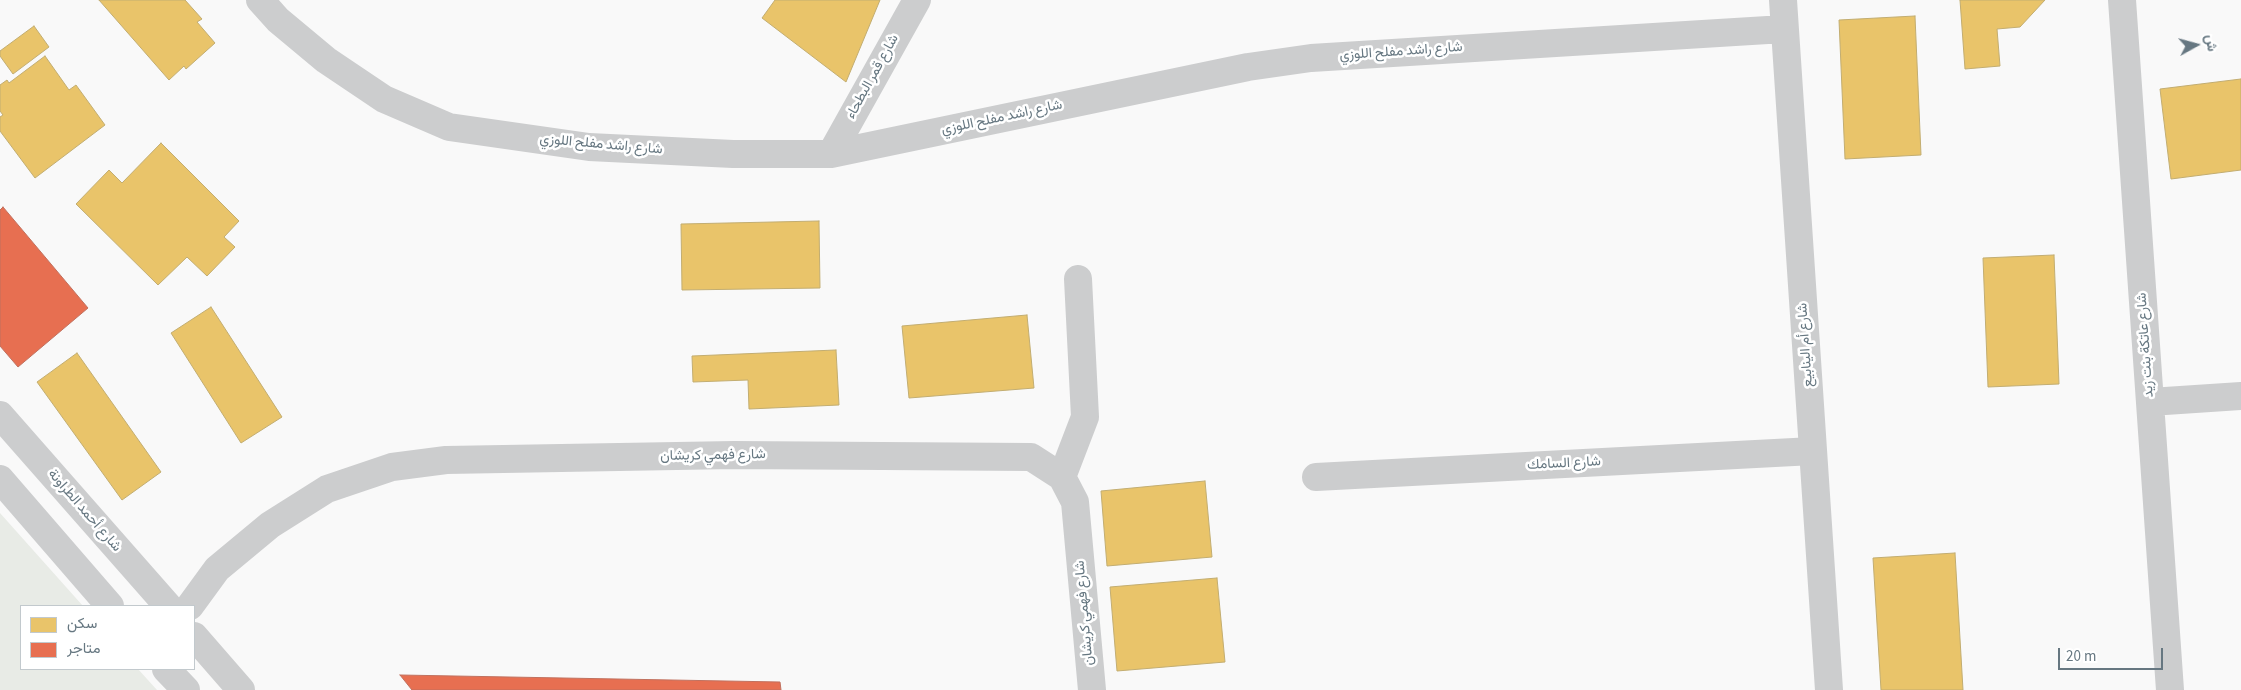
<!DOCTYPE html>
<html>
<head>
<meta charset="utf-8">
<style>
	body { margin:0 }
	#map { position:relative; width:2241px; height:690px; overflow:hidden; background:#f9f9f9; font-family:"Source Sans 3",Vazirmatn,sans-serif }
	canvas { display:block }
	.legend { position:absolute; left:20px; top:605px; width:175px; height:65px; box-sizing:border-box; background:#fff; border:1px solid #c2c9cd; margin:0; padding:6px 9px; list-style:none; font-size:15px; color:#667781 }
	.legend li { display:flex; align-items:center; gap:10px; height:25px }
	.legend b { width:25px; border:1px solid #c2c9cd }
	.north { position:absolute; left:2171px; top:20px; width:50px; height:50px; -webkit-text-stroke:4px #fff; paint-order:stroke; rotate:83deg; font-size:14px; font-weight:700; line-height:20px; text-align:center; color:#667781 }
	.north::after { content:''; display:block; margin:auto; width:18px; height:22px; background:#667781; clip-path:polygon(50% 0,100% 100%,50% 72%,0 100%) }
	.scale { position:absolute; left:2058px; top:648px; width:105px; height:22px; box-sizing:border-box; border:2px solid #667781; border-top:0; padding-left:6px; font-size:15px; line-height:18px; white-space:nowrap; color:#667781; -webkit-text-stroke:4px #fff; paint-order:stroke }
</style>
</head>
<body>
<div id="map">
<canvas width="2241" height="690"></canvas>
<ul class="legend">
<li><b style="height:14px;background:#e9c46a"></b>سكن</li>
<li><b style="height:14px;background:#e76f51"></b>متاجر</li>
</ul>
<div class="north">ش</div>
<div class="scale">20 m</div>
</div>
<script>
const ctx = document.querySelector('canvas').getContext('2d');
ctx.lineJoin = 'round';
function fillPath(path, color) { ctx.fillStyle = color; ctx.fill(path, 'evenodd'); }
const shape = rows => new Path2D(rows.map(r => 'M' + r).join(''));
function trace(path, color, width, dash) { ctx.strokeStyle = color; ctx.lineWidth = width; ctx.lineCap = dash ? 'butt' : 'round'; ctx.setLineDash(dash || []); ctx.stroke(path); }
function drawText(font, color, halo, rows, align = 'center') {
  ctx.font = font + ' "Source Sans 3",Vazirmatn,sans-serif'; ctx.lineWidth = 5; ctx.setLineDash([]); ctx.textBaseline = 'middle'; ctx.strokeStyle = halo; ctx.fillStyle = color; for (const [text, x, y, turn = 0] of rows) {
    ctx.save(); ctx.translate(x, y); ctx.rotate((+turn || 0) * Math.PI / 180); ctx.textAlign = isNaN(turn) ? turn : align; if (halo) ctx.strokeText(text, 0, 0); ctx.fillText(text, 0, 0); ctx.restore();
  }
}
const green = shape([
	[0,513,83,606,21,606,21,669,138,669,157,690,0,690]
]);
const homes = shape([
	[99,0,185,0,202,19,197,22,215,43,186,69,184,66,169,80,99,0],
	[775,0,880,0,846,82,762,18,775,0],
	[1960,0,2045,0,2020,27,1997,29,2000,66,1965,69,1960,0],
	[1915,16,1921,155,1845,159,1839,20,1915,16],
	[34,26,49,47,13,74,0,56,0,51,34,26],
	[45,56,69,90,76,85,105,125,35,178,0,131,0,117,3,115,0,111,0,85,7,80,9,83,45,56],
	[2241,79,2241,170,2171,179,2160,89,2241,79],
	[161,143,239,221,224,237,235,247,207,276,187,257,158,285,76,204,109,170,122,183,161,143],
	[819,221,820,288,682,290,681,224,819,221],
	[2054,255,2059,384,1988,387,1983,258,2054,255],
	[211,307,282,417,241,443,171,333,211,307],
	[1027,315,1034,388,909,398,902,326,1027,315],
	[836,350,839,405,749,409,748,380,693,382,692,356,836,350],
	[77,353,161,472,122,500,37,382,77,353],
	[1205,481,1212,557,1107,566,1101,491,1205,481],
	[1955,553,1963,690,1881,690,1873,558,1955,553],
	[1217,578,1225,662,1117,671,1110,587,1217,578]
]);
const shops = shape([
	[3,207,88,308,18,367,0,346,0,210,3,207],
	[400,675,780,682,781,690,412,690,400,675]
]);
const minor = shape([
	[260,0,278,20,326,60,384,99,449,127,589,147,733,154,831,154,1248,67,1311,58,1784,29],
	[1783,0,1829,690],
	[2122,0,2170,690],
	[831,154,917,0],
	[2150,402,2241,396],
	[0,415,168,606],
	[1062,477,1085,417,1078,279],
	[1316,477,1813,451],
	[0,479,110,606],
	[190,606,217,569,270,525,327,489,392,467,446,460,734,455,1031,457,1062,477,1075,502,1092,690],
	[194,636,241,690],
	[166,669,186,690]
]);
const streetNames = [
	["شارع راشد مفلح اللوزي",1401,52,-4],
	["شارع قمر البطحاء",873,77,-61],
	["شارع راشد مفلح اللوزي",1002,118,-12],
	["شارع راشد مفلح اللوزي",601,145,5],
	["شارع أم الينابيع",1806,345,-94],
	["شارع عاتكة بنت زيد",2146,345,-94],
	["شارع فهمي كريشان",713,456,-1],
	["شارع السامك",1564,464,-3],
	["شارع أحمد الطراونة",84,511,49],
	["شارع فهمي كريشان",1085,613,-95]
];
fillPath(green, '#e8ebe6');
fillPath(homes, '#e9c46a');
trace(homes, '#c2ad71', 1);
fillPath(shops, '#e76f51');
trace(shops, '#c0715f', 1);
trace(minor, '#cccdce', 28);
drawText('14px', '#667781', '#fff', streetNames);
</script>
</body>
</html>
